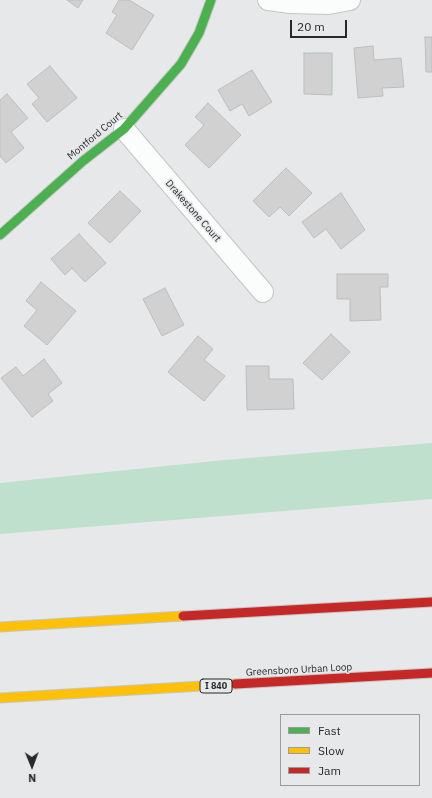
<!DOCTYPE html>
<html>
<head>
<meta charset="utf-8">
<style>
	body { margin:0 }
	#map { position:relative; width:432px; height:798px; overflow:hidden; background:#e7e8e9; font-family:"IBM Plex Sans",sans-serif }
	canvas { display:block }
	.legend { position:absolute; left:280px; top:714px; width:140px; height:72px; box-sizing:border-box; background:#e6e8ea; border:1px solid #9a9c9d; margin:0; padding:5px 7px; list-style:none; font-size:12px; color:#29292a }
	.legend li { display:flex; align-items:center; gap:8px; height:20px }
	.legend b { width:20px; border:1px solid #9a9c9d }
	.north { position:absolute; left:12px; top:746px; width:40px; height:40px; -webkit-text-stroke:3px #e6e8ea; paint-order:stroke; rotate:179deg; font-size:11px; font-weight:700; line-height:16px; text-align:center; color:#29292a }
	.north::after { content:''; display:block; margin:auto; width:14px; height:18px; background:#29292a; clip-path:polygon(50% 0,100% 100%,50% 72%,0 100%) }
	.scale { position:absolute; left:290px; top:20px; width:57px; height:18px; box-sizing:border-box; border:2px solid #29292a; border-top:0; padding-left:5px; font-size:12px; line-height:14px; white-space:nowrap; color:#29292a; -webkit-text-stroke:3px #e6e8ea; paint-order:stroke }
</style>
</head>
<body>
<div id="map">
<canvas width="432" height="798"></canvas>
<ul class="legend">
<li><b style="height:5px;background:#4caf50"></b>Fast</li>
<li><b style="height:5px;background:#ffc107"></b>Slow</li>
<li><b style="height:5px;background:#c62828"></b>Jam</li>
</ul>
<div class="north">N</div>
<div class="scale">20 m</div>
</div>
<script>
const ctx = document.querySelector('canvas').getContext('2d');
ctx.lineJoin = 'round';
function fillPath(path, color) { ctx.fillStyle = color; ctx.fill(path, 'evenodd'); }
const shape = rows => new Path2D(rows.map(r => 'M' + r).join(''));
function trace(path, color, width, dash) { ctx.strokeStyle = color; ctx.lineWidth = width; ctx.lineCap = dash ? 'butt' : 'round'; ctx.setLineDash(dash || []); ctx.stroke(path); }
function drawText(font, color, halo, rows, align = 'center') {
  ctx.font = font + ' "IBM Plex Sans",sans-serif'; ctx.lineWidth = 3; ctx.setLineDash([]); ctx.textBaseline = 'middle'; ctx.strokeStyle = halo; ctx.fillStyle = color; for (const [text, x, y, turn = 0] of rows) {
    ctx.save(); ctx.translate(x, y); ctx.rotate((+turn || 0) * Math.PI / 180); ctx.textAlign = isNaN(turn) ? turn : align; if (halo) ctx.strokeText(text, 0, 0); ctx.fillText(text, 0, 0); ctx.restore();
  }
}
const green = shape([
	[432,443,432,499,0,534,0,483,224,460]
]);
const building = shape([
	[67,0,83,0,78,8,67,0],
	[119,0,129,0,154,15,132,50,106,33,117,15,112,12,119,0],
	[425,37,432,37,432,72,426,72,425,37],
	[373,46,374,60,401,58,404,87,382,88,383,96,358,98,354,48,373,46],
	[304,53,332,53,332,95,304,94,304,53],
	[50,66,77,98,47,122,32,104,39,98,27,84,50,66],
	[252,70,272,102,249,116,242,104,230,111,218,90,252,70],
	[7,94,28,118,11,132,24,148,6,163,0,156,0,100,7,94],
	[208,103,241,135,209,168,185,145,204,125,195,117,208,103],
	[286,168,312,193,289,216,280,207,269,217,253,201,286,168],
	[120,191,141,211,110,243,88,223,120,191],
	[341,193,365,230,341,249,326,229,314,238,302,222,341,193],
	[79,234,106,263,85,282,72,268,65,275,51,259,79,234],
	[337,274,388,274,388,287,380,287,381,320,350,321,350,299,337,299,337,274],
	[41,282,76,311,47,345,24,326,37,310,26,301,41,282],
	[165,288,184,325,162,336,143,299,165,288],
	[331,334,350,352,322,380,303,363,331,334],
	[198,336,213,349,204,360,225,376,204,401,168,372,198,336],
	[44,359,62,383,48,394,53,401,32,417,1,378,16,367,23,376,44,359],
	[246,366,269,366,269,379,293,379,294,409,247,410,246,366]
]);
const street = shape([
	[268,0,291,3,329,4,350,0],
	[124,129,263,292]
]);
const fast = shape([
	[0,235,83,161,124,129,181,64,199,33,211,0]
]);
const slow = shape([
	[0,627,183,616],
	[0,698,235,684]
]);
const jam = shape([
	[183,616,432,602],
	[235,684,432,673]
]);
const shields = [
	[216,686,32]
];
const shieldNames = [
	["I 840",216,686]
];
const streetNames = [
	["Montford Court",95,136,-40],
	["Drakestone Court",193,211,49],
	["Greensboro Urban Loop",299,670,-3]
];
fillPath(green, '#bfe0cc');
fillPath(building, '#d1d1d1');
trace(building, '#bdbdbe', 1);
trace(street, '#c4c5c6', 22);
trace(fast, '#c4c5c6', 11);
trace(slow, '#c4c5c6', 11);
trace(jam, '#c4c5c6', 11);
trace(street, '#fbfcfc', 20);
trace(fast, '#4caf50', 9);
trace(slow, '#ffc107', 9);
trace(jam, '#c62828', 9);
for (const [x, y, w] of shields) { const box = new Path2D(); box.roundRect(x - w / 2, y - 7, w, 14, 3); ctx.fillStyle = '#e6e8ea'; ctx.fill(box); trace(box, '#29292a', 1); }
drawText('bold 9px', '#29292a', null, shieldNames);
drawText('10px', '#29292a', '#e6e8ea', streetNames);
</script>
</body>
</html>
